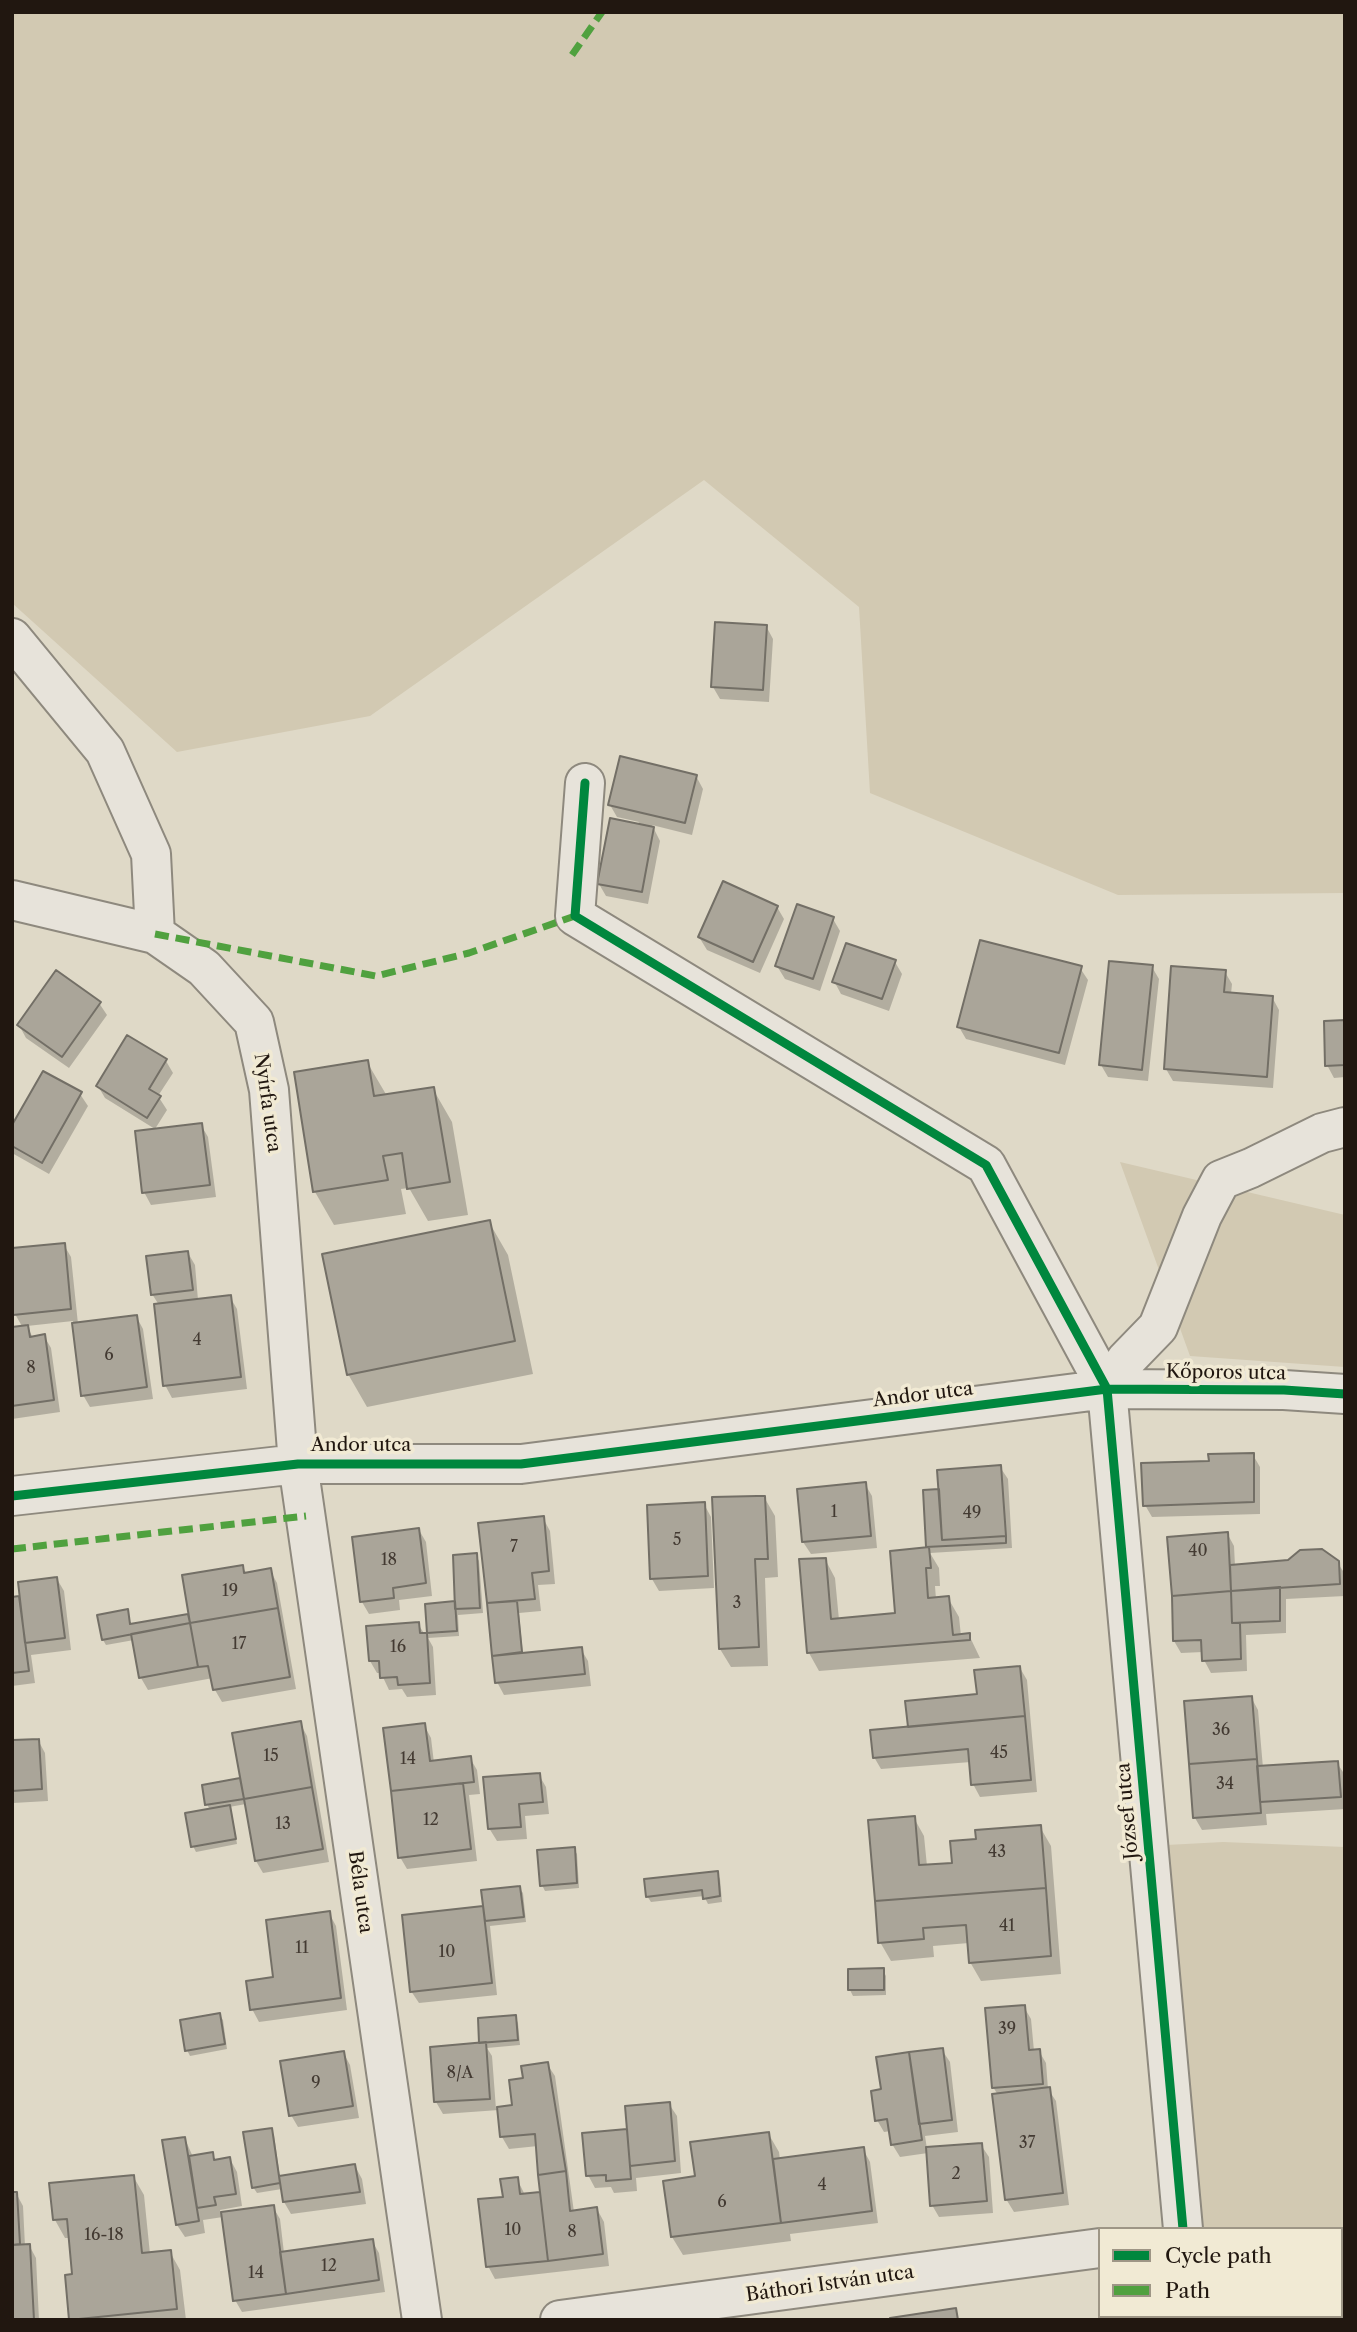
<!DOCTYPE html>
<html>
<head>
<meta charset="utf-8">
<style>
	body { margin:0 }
	#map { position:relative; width:1357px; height:2332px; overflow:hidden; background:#dfd9c7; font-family:"Libre Caslon Text",serif }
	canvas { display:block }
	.frame { position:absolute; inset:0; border:14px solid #211710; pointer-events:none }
	.legend { position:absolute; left:1098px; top:2227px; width:245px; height:91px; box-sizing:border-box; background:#f1ead4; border:2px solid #9e9686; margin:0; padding:9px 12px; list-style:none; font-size:21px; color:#211710 }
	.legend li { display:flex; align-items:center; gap:14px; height:35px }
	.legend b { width:35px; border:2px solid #9e9686 }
</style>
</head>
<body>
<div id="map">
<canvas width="1357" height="2332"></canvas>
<div class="frame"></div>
<ul class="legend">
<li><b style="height:9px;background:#00873e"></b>Cycle path</li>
<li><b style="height:9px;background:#50a13f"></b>Path</li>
</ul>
</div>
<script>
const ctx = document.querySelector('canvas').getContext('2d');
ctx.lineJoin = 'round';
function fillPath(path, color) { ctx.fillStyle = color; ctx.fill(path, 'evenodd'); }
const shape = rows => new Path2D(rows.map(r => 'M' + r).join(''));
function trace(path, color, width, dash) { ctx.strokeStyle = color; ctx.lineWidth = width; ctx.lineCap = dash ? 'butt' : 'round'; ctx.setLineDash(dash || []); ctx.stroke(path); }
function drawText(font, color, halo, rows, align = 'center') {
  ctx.font = font + ' "Libre Caslon Text",serif'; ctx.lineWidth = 7; ctx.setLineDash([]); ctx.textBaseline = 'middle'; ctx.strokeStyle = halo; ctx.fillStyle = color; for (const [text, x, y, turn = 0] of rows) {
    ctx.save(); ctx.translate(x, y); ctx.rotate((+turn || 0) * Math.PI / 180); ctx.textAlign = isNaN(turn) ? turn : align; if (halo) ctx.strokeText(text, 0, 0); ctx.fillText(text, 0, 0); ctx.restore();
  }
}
const green = shape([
	[12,12,1345,12,1345,893,1118,895,870,793,859,607,704,480,370,716,177,752,12,603],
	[1120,1162,1345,1215,1345,1367,1190,1356],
	[1223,1842,1345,1847,1345,2320,1184,2320,1183,2316,1341,2316,1341,2229,1173,2229,1129,1847]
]);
const shadow = shape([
	[766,626,773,639,769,702,720,699,713,687],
	[696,776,703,789,692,835,652,825,660,841,648,904,606,896,599,884,639,822,617,817,610,805],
	[777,907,784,919,760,973,707,950,699,937],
	[833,919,840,931,820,991,785,979,777,966],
	[895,962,902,974,889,1011,841,994,834,981],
	[1152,967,1159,979,1148,1081,1108,1077,1101,1065],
	[1080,968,1088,980,1065,1065,966,1039,959,1027],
	[1225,972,1232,984,1231,994,1272,997,1279,1010,1273,1088,1173,1081,1166,1069],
	[99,1003,107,1015,69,1068,26,1038,19,1025],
	[1345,1022,1345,1077,1334,1078,1327,1065],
	[166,1061,173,1073,158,1096,167,1110,155,1129,105,1098,98,1086],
	[367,1062,387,1096,433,1089,452,1122,468,1215,428,1221,409,1188,401,1189,406,1214,334,1225,315,1192,296,1074],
	[80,1094,88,1106,49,1174,12,1153,12,1129],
	[201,1125,208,1137,216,1197,151,1205,144,1192],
	[489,1222,508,1255,533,1374,367,1407,348,1374],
	[64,1245,71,1257,78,1324,136,1316,143,1329,153,1399,90,1407,83,1395,73,1321,27,1326,33,1338,44,1336,51,1348,60,1412,12,1419,12,1329,23,1328,15,1314,12,1250],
	[188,1253,195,1265,198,1300,230,1297,237,1309,247,1389,172,1398,165,1385,159,1305,152,1294],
	[1253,1455,1260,1467,1260,1514,1152,1517,1145,1505,1211,1462],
	[1000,1467,1008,1479,1012,1548,930,1553,939,1568,940,1586,935,1586,936,1599,948,1598,959,1617,961,1636,969,1635,980,1658,819,1671,809,1653,825,1559,835,1578,839,1620,897,1615,892,1552,929,1549,925,1492,940,1491],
	[865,1484,872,1496,877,1548,811,1554,803,1542],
	[764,1497,775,1516,778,1577,765,1578,768,1666,731,1667,720,1649],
	[704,1504,711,1517,714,1588,659,1591,652,1579],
	[543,1518,550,1531,555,1584,538,1585,541,1611,519,1613,523,1654,581,1649,588,1661,591,1686,504,1695,497,1682,480,1524],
	[419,1530,426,1542,432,1596,399,1600,400,1610,369,1614,362,1602,354,1538],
	[1227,1533,1234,1546,1235,1566,1337,1562,1345,1574,1345,1596,1286,1599,1286,1633,1246,1635,1247,1671,1211,1673,1204,1660,1203,1652,1181,1653,1174,1641],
	[476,1555,479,1561,483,1613,458,1615,459,1636,428,1638,433,1647,436,1695,407,1697,402,1689,389,1690,381,1673,377,1673,370,1661,418,1624,425,1635,429,1634,427,1605,457,1603],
	[242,1566,247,1574,270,1570,277,1583,296,1689,222,1702,215,1690,213,1678,148,1690,141,1678,134,1640,106,1645,103,1640,99,1617,127,1611,131,1626,188,1616,191,1623],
	[57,1579,64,1591,71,1650,31,1655,35,1683,12,1686,12,1599,21,1598],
	[1020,1668,1027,1680,1037,1792,980,1797,973,1784,971,1762,881,1769,874,1757,910,1728,979,1696],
	[1251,1697,1258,1710,1263,1768,1337,1763,1345,1775,1345,1809,1266,1814,1267,1825,1202,1830,1195,1818],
	[300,1723,307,1736,329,1862,263,1873,256,1861,246,1804,229,1807,232,1813,237,1844,196,1852,193,1846,210,1810,207,1804,204,1787,242,1780],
	[424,1725,431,1738,434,1763,470,1758,477,1770,480,1794,469,1795,477,1861,407,1869,400,1857],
	[38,1740,45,1753,48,1801,13,1803,12,1761,16,1761],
	[539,1775,546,1787,549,1814,525,1816,527,1839,497,1841,489,1828],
	[914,1818,924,1836,927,1866,954,1864,1040,1827,1051,1846,1061,1974,981,1981,970,1962,969,1943,933,1946,934,1957,891,1961,880,1942],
	[574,1849,577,1854,579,1888,545,1891,542,1885],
	[717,1873,720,1879,722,1902,708,1904,704,1896,651,1902,647,1896],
	[519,1888,523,1893,526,1922,490,1926,497,1995,419,2003,411,1991,482,1908,486,1914],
	[329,1913,336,1926,347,2010,259,2022,252,2009],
	[883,1970,886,1976,886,1995,853,1996,850,1990],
	[1024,2007,1031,2019,1034,2051,1039,2051,1046,2063,1048,2089,1056,2101,1069,2205,1014,2212,1006,2199,998,2095,993,2087],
	[219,2014,223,2020,227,2049,190,2056,187,2050],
	[515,2017,518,2023,520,2045,487,2048,492,2056,496,2109,514,2106,525,2080,547,2064,555,2076,574,2212,597,2209,604,2222,609,2266,495,2279,488,2266,504,2198,517,2179,525,2195,542,2194,538,2146,509,2149,502,2137,499,2110,443,2114,436,2102,481,2044],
	[942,2050,950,2062,958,2132,925,2136,927,2149,981,2145,989,2157,993,2213,939,2217,932,2205,928,2153,900,2157,892,2144,891,2131,884,2132,877,2120,883,2091],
	[343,2052,350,2065,359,2118,298,2127,291,2115],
	[669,2104,677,2116,681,2173,636,2178,637,2191,614,2193,611,2187,595,2188,588,2175,629,2131],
	[271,2130,274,2135,280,2177,355,2166,362,2179,366,2204,291,2214,284,2202,282,2189,257,2193,253,2187],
	[768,2133,779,2152,780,2160,863,2149,870,2162,878,2223,790,2234,791,2241,683,2255,672,2237,696,2178],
	[185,2139,193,2157,212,2154,216,2161,230,2159,237,2172,242,2206,220,2210,221,2214,273,2207,280,2219,284,2253,372,2241,379,2253,385,2292,242,2312,235,2300,223,2217,203,2220,205,2233,185,2237,177,2225],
	[133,2176,144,2195,150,2254,170,2252,180,2270,186,2320,71,2320,74,2276,70,2238,65,2238,55,2220],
	[16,2193,23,2206,25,2246,29,2245,36,2258,39,2320,12,2320,12,2194]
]);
const building = shape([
	[715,622,767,625,763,690,711,687,715,622],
	[620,756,697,775,685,823,608,805,620,756],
	[610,818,654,827,642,892,597,884,610,818],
	[723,881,778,906,753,962,698,937,723,881],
	[797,904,834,917,813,979,775,966,797,904],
	[980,940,1082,966,1059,1053,957,1027,980,940],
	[846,943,896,960,882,999,832,982,846,943],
	[1109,961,1153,965,1142,1070,1099,1065,1109,961],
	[1171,966,1226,970,1224,992,1273,996,1267,1077,1164,1069,1171,966],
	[56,970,101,1002,62,1057,17,1025,56,970],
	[1345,1020,1345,1065,1325,1066,1324,1021,1345,1020],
	[127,1035,167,1059,149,1089,161,1096,147,1118,96,1086,127,1035],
	[368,1060,374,1096,434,1087,450,1182,407,1189,402,1153,383,1156,388,1180,313,1192,294,1072,368,1060],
	[43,1071,82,1092,42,1163,12,1146,12,1125,43,1071],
	[202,1123,210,1185,142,1193,135,1131,202,1123],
	[490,1220,515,1341,347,1375,322,1254,490,1220],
	[65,1243,71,1309,13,1315,12,1248,65,1243],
	[188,1251,193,1290,151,1295,146,1256,188,1251],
	[231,1295,241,1377,163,1386,154,1304,231,1295],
	[137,1315,147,1387,81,1396,72,1323,137,1315],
	[28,1325,30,1337,45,1334,54,1400,12,1406,12,1327,28,1325],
	[1254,1453,1254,1502,1143,1506,1141,1463,1209,1461,1208,1454,1254,1453],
	[1001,1465,1006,1536,942,1540,937,1470,1001,1465],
	[866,1482,871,1536,802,1542,797,1489,866,1482],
	[939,1489,942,1540,1006,1536,1006,1543,926,1547,923,1490,939,1489],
	[757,1496,765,1496,768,1559,755,1559,759,1647,719,1649,712,1497,757,1496],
	[705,1502,708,1576,650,1579,647,1505,705,1502],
	[544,1516,549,1571,532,1573,535,1599,487,1603,478,1523,544,1516],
	[419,1528,426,1583,393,1588,394,1598,360,1602,352,1537,419,1528],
	[1228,1532,1231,1591,1172,1596,1167,1537,1228,1532],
	[929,1547,931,1568,926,1568,928,1598,949,1596,953,1635,970,1633,970,1640,807,1653,799,1559,826,1558,831,1619,895,1613,890,1551,929,1547],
	[1322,1549,1339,1561,1340,1584,1231,1591,1230,1565,1288,1560,1300,1550,1322,1549],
	[477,1553,480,1608,455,1609,453,1555,477,1553],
	[243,1565,244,1573,271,1568,278,1608,190,1623,182,1575,243,1565],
	[57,1577,65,1638,25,1643,18,1582,57,1577],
	[1280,1587,1280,1621,1232,1623,1231,1591,1280,1587],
	[1231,1591,1232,1623,1240,1623,1241,1659,1202,1661,1201,1640,1173,1641,1172,1596,1231,1591],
	[19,1596,29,1671,12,1673,12,1597,19,1596],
	[455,1601,457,1631,427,1633,425,1604,455,1601],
	[517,1601,522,1652,492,1656,487,1603,517,1601],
	[278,1608,290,1677,213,1690,208,1666,198,1667,190,1623,278,1608],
	[128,1609,130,1624,188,1614,190,1623,102,1640,97,1615,128,1609],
	[419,1622,420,1633,427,1633,430,1683,398,1685,397,1677,380,1678,379,1661,369,1661,366,1626,419,1622],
	[190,1623,198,1667,139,1678,131,1634,190,1623],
	[582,1647,585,1674,495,1683,492,1656,582,1647],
	[1020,1666,1025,1716,908,1727,905,1701,977,1694,974,1670,1020,1666],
	[1252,1696,1257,1759,1189,1764,1184,1701,1252,1696],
	[1025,1716,1031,1780,971,1785,968,1749,873,1758,870,1730,1025,1716],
	[301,1721,312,1787,244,1799,232,1733,301,1721],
	[425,1723,430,1761,471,1756,474,1782,391,1791,383,1728,425,1723],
	[39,1739,42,1789,12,1791,13,1740,39,1739],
	[1257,1759,1261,1813,1193,1818,1189,1764,1257,1759],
	[1338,1761,1341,1797,1260,1802,1257,1766,1338,1761],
	[540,1773,543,1802,519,1804,521,1827,488,1829,483,1777,540,1773],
	[240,1778,244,1799,205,1805,202,1785,240,1778],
	[463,1783,471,1849,398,1858,391,1791,463,1783],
	[312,1787,323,1849,255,1861,244,1799,312,1787],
	[230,1805,236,1839,191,1847,185,1813,230,1805],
	[915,1816,919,1865,952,1863,950,1841,976,1839,975,1830,1041,1825,1046,1888,875,1901,868,1820,915,1816],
	[575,1847,577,1883,540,1886,537,1850,575,1847],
	[718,1871,720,1896,703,1899,702,1890,646,1897,644,1879,718,1871],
	[520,1886,524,1917,485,1921,481,1890,520,1886],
	[1046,1888,1051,1956,969,1963,966,1925,923,1928,924,1939,878,1943,875,1901,1046,1888],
	[483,1906,492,1983,410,1992,402,1915,483,1906],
	[330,1911,341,1998,250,2010,246,1981,273,1977,266,1920,330,1911],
	[884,1968,884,1990,848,1990,848,1969,884,1968],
	[1025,2005,1029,2050,1040,2049,1043,2084,992,2088,985,2008,1025,2005],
	[220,2013,225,2044,185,2051,180,2020,220,2013],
	[516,2015,518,2040,479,2043,478,2018,516,2015],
	[486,2042,490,2099,434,2102,430,2047,486,2042],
	[943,2048,952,2120,919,2124,909,2052,943,2048],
	[344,2051,353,2106,289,2116,280,2061,344,2051],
	[909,2052,922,2140,891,2145,887,2119,875,2121,871,2091,881,2089,876,2057,909,2052],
	[548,2062,566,2171,538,2175,535,2134,500,2137,497,2107,512,2105,509,2080,523,2078,521,2066,548,2062],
	[1050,2087,1063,2193,1005,2200,992,2094,1050,2087],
	[670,2102,675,2161,630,2166,625,2106,670,2102],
	[272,2128,280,2183,252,2188,243,2132,272,2128],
	[627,2129,631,2179,606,2181,606,2175,586,2176,582,2133,627,2129],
	[769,2132,781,2223,671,2237,663,2181,695,2176,690,2142,769,2132],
	[185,2137,199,2221,176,2225,162,2140,185,2137],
	[982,2143,987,2201,930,2206,926,2147,982,2143],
	[864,2147,872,2211,781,2223,773,2159,864,2147],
	[213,2152,214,2160,230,2157,236,2194,214,2197,216,2205,197,2208,189,2156,213,2152],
	[355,2164,360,2192,283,2202,279,2176,355,2164],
	[566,2171,570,2211,597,2207,603,2254,548,2261,538,2175,566,2171],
	[134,2175,142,2253,171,2250,177,2309,69,2320,65,2275,72,2274,67,2219,53,2220,49,2183,134,2175],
	[518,2177,520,2194,540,2192,548,2261,486,2267,478,2199,503,2197,500,2179,518,2177],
	[12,2192,17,2192,20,2244,12,2245,12,2192],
	[274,2205,286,2294,233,2301,221,2212,274,2205],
	[373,2239,379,2280,286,2294,280,2252,373,2239],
	[30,2244,34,2320,12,2320,12,2245,30,2244],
	[956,2308,958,2320,890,2320,890,2318,956,2308]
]);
const street = shape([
	[12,638,105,751,151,854,155,934],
	[585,783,575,916,986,1165,1107,1389,1183,2229],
	[12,900,155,934,204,968,254,1022,269,1090,298,1464,422,2320],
	[1107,1389,1126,1360,1158,1327,1202,1216,1221,1180,1251,1168,1322,1133,1345,1127],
	[12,1496,298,1464,521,1464,1107,1389,1284,1390,1345,1394],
	[1192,2316,1192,2320],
	[560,2320,1100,2248]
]);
const quiet = shape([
	[572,55,602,12],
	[155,934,376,976,469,953,575,916],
	[12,1549,306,1516]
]);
const cycleway = shape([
	[585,783,575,916,986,1165,1107,1389,1183,2229],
	[12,1496,298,1464,521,1464,1107,1389,1284,1390,1345,1394]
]);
const numberNames = [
	["4",197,1340],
	["6",109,1355],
	["8",31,1368],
	["1",834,1512],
	["49",972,1513],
	["5",677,1540],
	["7",514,1547],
	["40",1198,1551],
	["18",389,1560],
	["19",230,1591],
	["3",737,1603],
	["17",239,1644],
	["16",398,1647],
	["36",1221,1730],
	["45",999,1753],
	["15",271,1756],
	["14",408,1759],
	["34",1225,1784],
	["12",431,1820],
	["13",283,1824],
	["43",997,1852],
	["41",1007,1926],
	["11",302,1948],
	["10",447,1952],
	["39",1007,2029],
	["8/A",460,2073],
	["9",316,2083],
	["37",1027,2143],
	["2",956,2174],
	["4",822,2185],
	["6",722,2202],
	["10",513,2230],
	["8",572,2232],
	["16-18",104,2235],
	["12",329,2266],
	["14",256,2273]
];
const streetNames = [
	["Nyírfa utca",267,1103,82],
	["Kőporos utca",1226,1373,1],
	["Andor utca",923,1395,-7],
	["Andor utca",361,1446],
	["József utca",1128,1811,-95],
	["Béla utca",360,1892,82],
	["Báthori István utca",830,2284,-8]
];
fillPath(green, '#d2c9b2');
fillPath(shadow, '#0003');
fillPath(building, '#aaa599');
trace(building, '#736f66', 2);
trace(street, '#8e897e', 42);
trace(street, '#e7e3da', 38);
trace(quiet, '#50a13f', 7, [14, 7]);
trace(cycleway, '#00873e', 9);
drawText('16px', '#433a32', null, numberNames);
drawText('19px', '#211710', '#f1ead4', streetNames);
</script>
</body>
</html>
